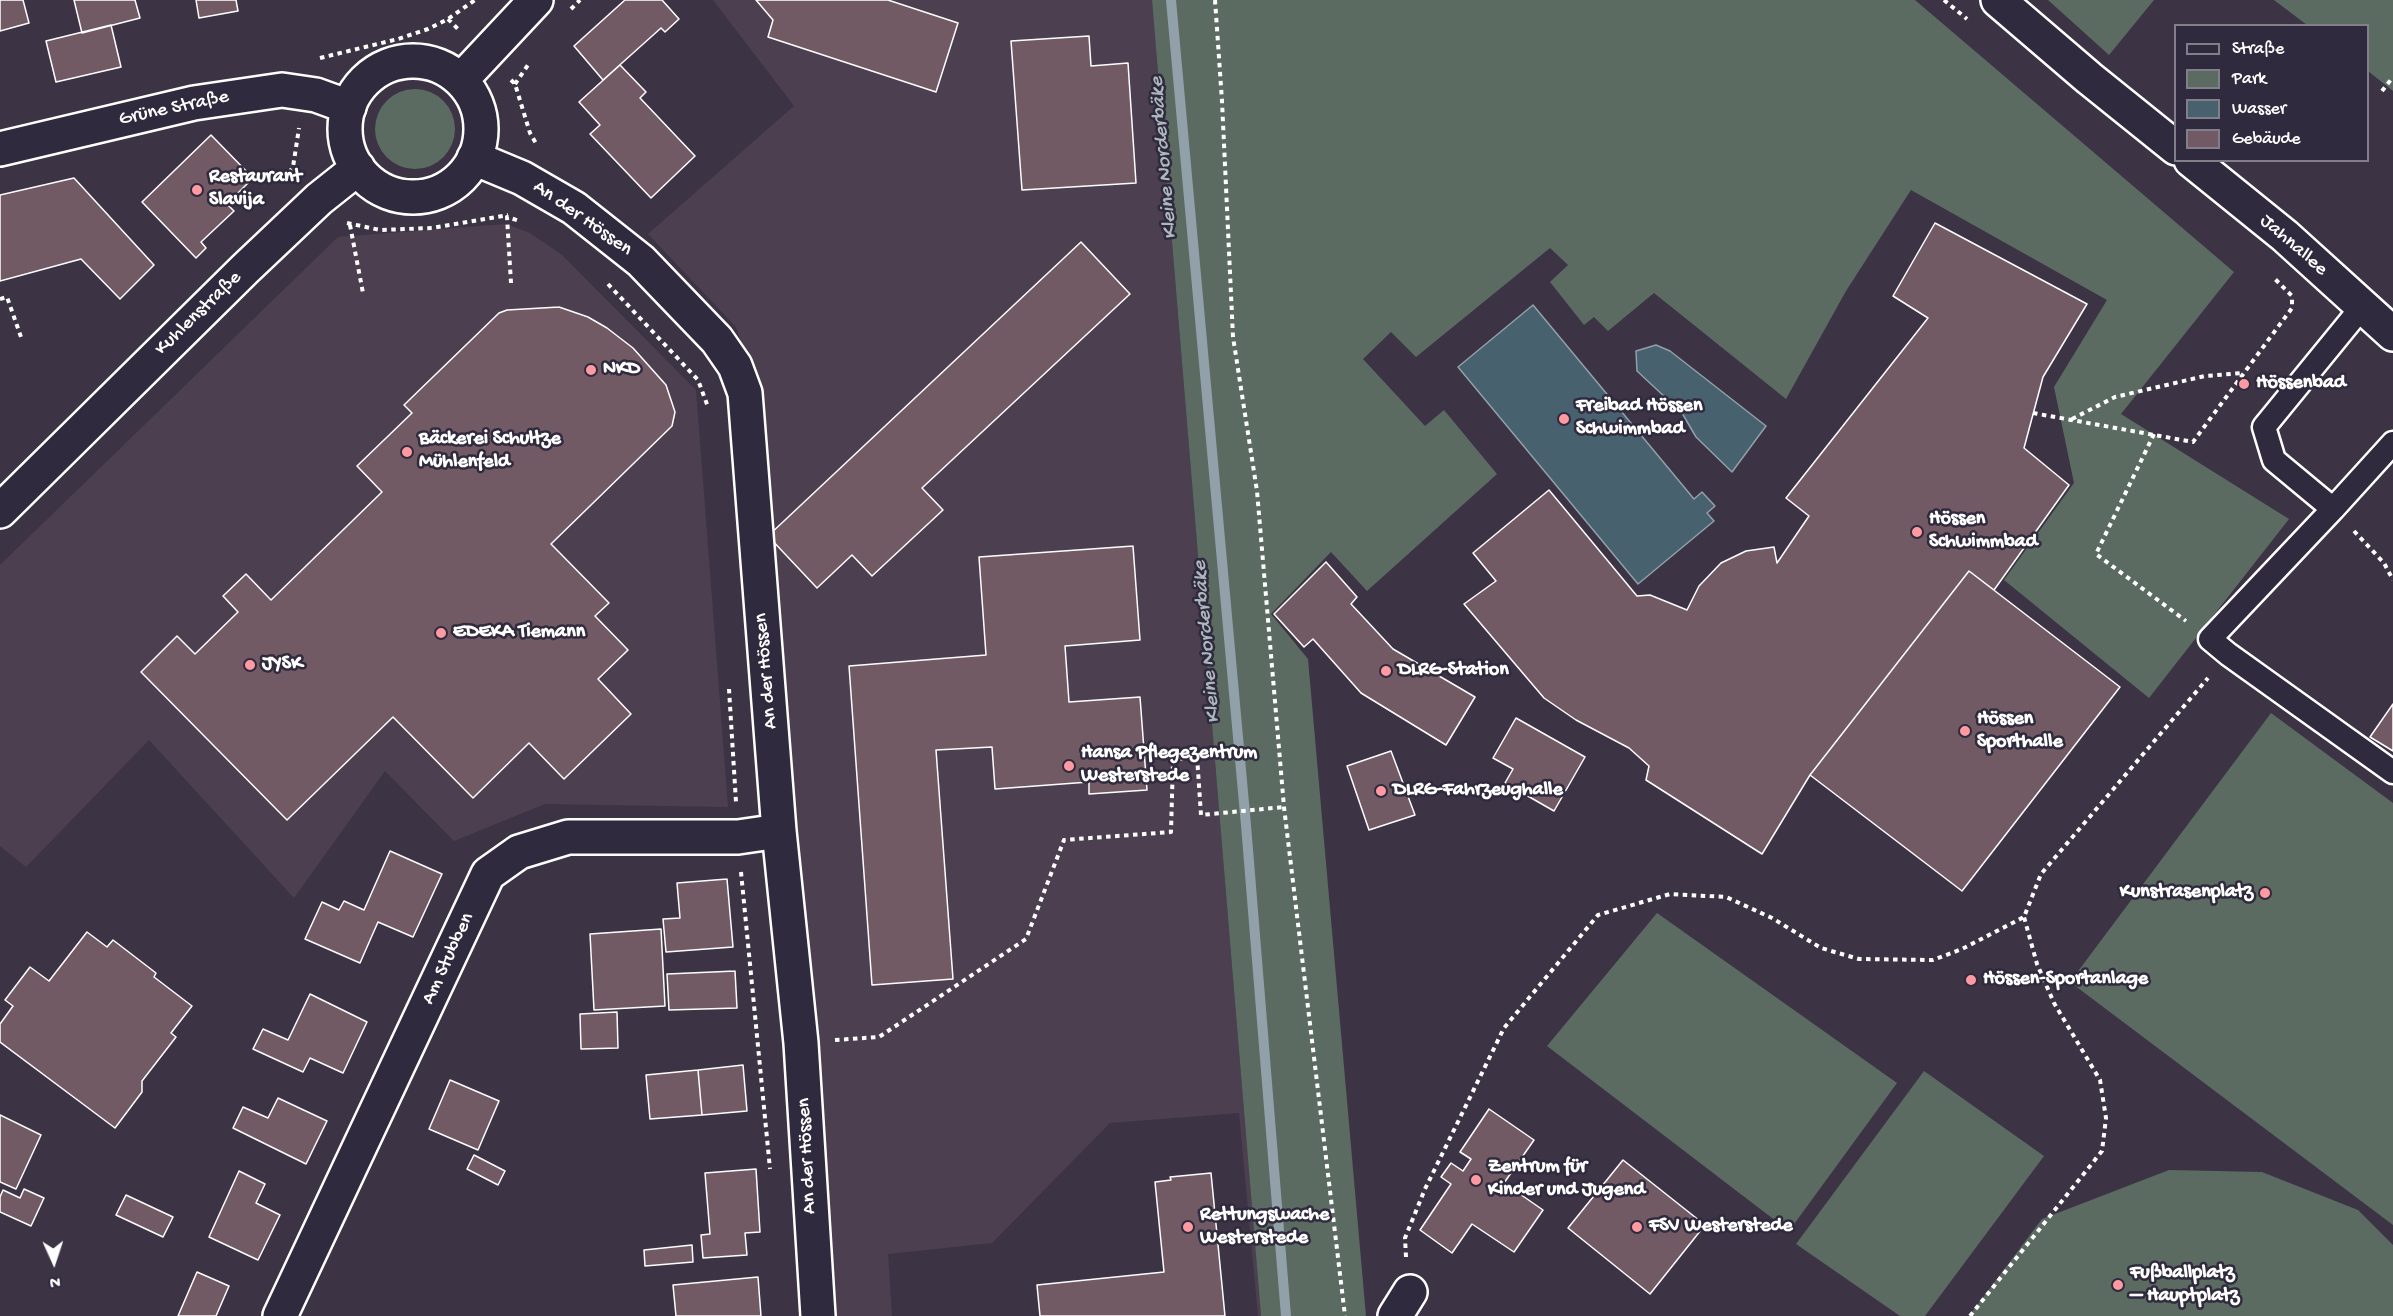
<!DOCTYPE html>
<html>
<head>
<meta charset="utf-8">
<style>
	body { margin:0 }
	#map { position:relative; width:2393px; height:1316px; overflow:hidden; background:#3c3445; font-family:"Gochi Hand",sans-serif }
	canvas { display:block }
	.legend { position:absolute; left:2174px; top:24px; width:195px; height:138px; box-sizing:border-box; background:#2f2a3d; border:2px solid #827f8b; margin:0; padding:8px 10px; list-style:none; font-size:18px; color:#fff }
	.legend li { display:flex; align-items:center; gap:12px; height:30px }
	.legend b { width:30px; border:2px solid #827f8b }
	.north { position:absolute; left:24px; top:1232px; width:60px; height:60px; -webkit-text-stroke:4px #2f2a3d; paint-order:stroke; rotate:177deg; font-size:16px; font-weight:700; line-height:24px; text-align:center; color:#fff }
	.north::after { content:''; display:block; margin:auto; width:21px; height:27px; background:#fff; clip-path:polygon(50% 0,100% 100%,50% 72%,0 100%) }
</style>
</head>
<body>
<div id="map">
<canvas width="2393" height="1316"></canvas>
<ul class="legend">
<li><b style="height:8px;background:#2f2a3d"></b>Straße</li>
<li><b style="height:16px;background:#5b6b62"></b>Park</li>
<li><b style="height:16px;background:#48616f"></b>Wasser</li>
<li><b style="height:16px;background:#725a65"></b>Gebäude</li>
</ul>
<div class="north">N</div>
</div>
<script>
const ctx = document.querySelector('canvas').getContext('2d');
ctx.lineJoin = 'round';
function fillPath(path, color) { ctx.fillStyle = color; ctx.fill(path, 'evenodd'); }
const shape = rows => new Path2D(rows.map(r => 'M' + r).join(''));
function trace(path, color, width, dash) { ctx.strokeStyle = color; ctx.lineWidth = width; ctx.lineCap = dash ? 'butt' : 'round'; ctx.setLineDash(dash || []); ctx.stroke(path); }
function drawText(font, color, halo, rows, align = 'center') {
  ctx.font = font + ' "Gochi Hand",sans-serif'; ctx.lineWidth = 5; ctx.setLineDash([]); ctx.textBaseline = 'middle'; ctx.strokeStyle = halo; ctx.fillStyle = color; for (const [text, x, y, turn = 0] of rows) {
    ctx.save(); ctx.translate(x, y); ctx.rotate((+turn || 0) * Math.PI / 180); ctx.textAlign = isNaN(turn) ? turn : align; if (halo) ctx.strokeText(text, 0, 0); ctx.fillText(text, 0, 0); ctx.restore();
  }
}
const built = shape([
	[713,0,1152,0,1261,1316,1258,1316,1239,1113,1110,1123,992,1243,888,1254,892,1316,829,1316,757,389,736,327,648,234,794,106],
	[506,224,530,233,562,255,696,390,728,807,545,804,454,841,385,771,294,898,149,740,26,867,0,846,0,565,338,237]
]);
const green = shape([
	[1152,0,1915,0,2234,272,2121,414,2289,519,2149,698,2004,580,2074,483,2054,387,2107,300,1911,190,1846,291,1786,399,1654,293,1608,331,1594,317,1584,325,1550,282,1568,265,1550,248,1416,357,1391,332,1363,359,1425,426,1444,410,1497,474,1367,591,1331,552,1271,614,1308,659,1366,1316,1261,1316],
	[2048,0,2154,0,2109,55],
	[2274,0,2393,0,2393,91,2368,71,2368,26,2307,25],
	'375 129a40 40 0 1 1 80 0a40 40 0 1 1-80 0Z',
	[2271,713,2393,803,2393,1225,2070,982],
	[1657,913,1897,1083,1789,1231,1547,1046],
	[1924,1071,2044,1156,1925,1316,1900,1316,1796,1244],
	[2169,1170,2262,1172,2358,1210,2393,1245,2393,1316,1969,1316,2042,1219]
]);
const water = shape([
	[1533,305,1694,499,1702,492,1715,506,1707,513,1714,521,1638,584,1458,367,1533,305],
	[1656,345,1670,351,1766,426,1732,472,1696,437,1682,413,1637,371,1636,351,1656,345]
]);
const stream = shape([
	[1171,0,1246,825,1286,1316]
]);
const building = shape([
	[0,0,23,0,29,23,0,31,0,0],
	[74,0,135,0,140,18,82,33,74,0],
	[196,0,236,0,238,11,199,18,196,0],
	[625,0,662,0,679,19,665,32,661,28,603,80,574,46,625,0],
	[756,0,888,0,958,23,936,92,768,37,773,20,756,0],
	[111,25,121,67,56,82,46,41,111,25],
	[1089,36,1091,66,1128,63,1136,183,1022,190,1011,41,1089,36],
	[620,65,646,92,640,98,695,156,651,198,590,134,600,125,579,102,620,65],
	[211,135,253,178,227,204,234,211,201,242,206,248,196,258,142,202,211,135],
	[74,178,154,265,120,299,81,259,0,281,0,195,74,178],
	[1935,223,2087,304,2043,377,2024,448,2069,485,1994,590,1969,571,1810,775,1762,854,1646,780,1649,766,1629,748,1576,720,1544,698,1464,604,1496,581,1473,553,1549,490,1637,596,1650,595,1687,610,1699,586,1721,563,1746,551,1774,547,1777,563,1809,516,1786,498,1928,318,1893,296,1935,223],
	[1081,242,1130,294,922,488,943,510,872,576,852,555,817,588,768,536,1081,242],
	[559,307,588,317,607,328,633,348,666,385,675,412,672,426,551,544,609,603,595,616,628,650,598,679,631,714,564,779,529,743,473,798,393,717,287,820,141,672,177,636,195,654,238,612,223,596,246,574,271,600,382,492,357,466,412,413,404,405,499,313,507,310,559,307],
	[1133,546,1140,640,1065,646,1069,702,1140,697,1147,790,1089,794,1089,782,995,789,992,747,936,750,953,979,872,985,849,666,986,655,979,557,1133,546],
	[1326,562,1357,597,1351,604,1393,649,1475,697,1446,745,1361,693,1313,639,1304,647,1274,614,1326,562],
	[1969,571,2120,687,1962,891,1810,775,1969,571],
	[2393,704,2393,751,2370,737,2393,704],
	[1516,718,1585,757,1554,811,1505,783,1513,769,1493,758,1516,718],
	[1391,751,1415,815,1369,830,1347,766,1391,751],
	[390,851,442,874,413,937,378,922,360,963,305,939,322,902,339,910,344,901,364,910,390,851],
	[727,879,733,947,666,952,663,919,680,918,677,883,727,879],
	[661,929,665,1006,594,1010,590,934,661,929],
	[87,932,107,947,113,940,156,973,154,977,192,1006,171,1033,176,1037,142,1081,142,1092,115,1128,0,1042,0,1024,13,1006,5,1000,30,967,49,981,87,932],
	[735,971,737,1008,669,1010,667,974,735,971],
	[310,994,367,1022,343,1073,310,1058,303,1072,253,1049,263,1029,288,1040,310,994],
	[617,1012,618,1048,581,1049,580,1014,617,1012],
	[743,1065,747,1111,702,1115,698,1070,743,1065],
	[698,1070,702,1115,650,1119,646,1075,698,1070],
	[450,1080,499,1101,478,1150,429,1129,450,1080],
	[278,1098,327,1121,306,1164,233,1128,243,1107,268,1118,278,1098],
	[1489,1109,1534,1140,1504,1183,1543,1210,1514,1252,1472,1224,1452,1253,1420,1230,1451,1184,1441,1177,1451,1163,1463,1171,1471,1159,1460,1152,1489,1109],
	[0,1115,41,1135,16,1189,0,1182,0,1115],
	[474,1155,505,1171,498,1185,467,1169,474,1155],
	[1623,1160,1705,1225,1650,1294,1568,1228,1623,1160],
	[756,1169,760,1232,745,1233,747,1255,703,1258,701,1235,710,1234,705,1173,756,1169],
	[239,1171,265,1184,256,1203,280,1215,258,1260,209,1237,239,1171],
	[1211,1173,1225,1316,1040,1316,1037,1285,1164,1272,1155,1182,1171,1180,1170,1177,1211,1173],
	[24,1189,44,1198,31,1226,0,1212,0,1197,3,1190,20,1198,24,1189],
	[126,1195,173,1217,163,1237,116,1215,126,1195],
	[692,1245,693,1262,645,1266,644,1250,692,1245],
	[197,1272,229,1286,216,1316,178,1316,197,1272],
	[758,1277,761,1316,676,1316,673,1285,758,1277]
]);
const path = shape([
	[1215,0,1222,101,1233,337,1257,491,1284,807,1345,1316],
	[1944,0,1967,19],
	[571,9,580,0],
	[448,19,460,31],
	[320,58,398,39,428,29,448,19,475,0],
	[511,80,515,84,530,133,537,145],
	[515,84,530,62],
	[2382,91,2393,77],
	[284,180,293,167,299,128],
	[347,223,380,230,432,228,508,215],
	[350,225,363,293],
	[511,283,507,217,520,221],
	[608,284,698,380,708,407],
	[0,299,7,297,21,337],
	[2033,413,2193,442,2292,308,2292,296,2273,277],
	[2072,419,2115,397,2205,376,2243,373],
	[2154,434,2096,554,2186,621],
	[2354,531,2384,563,2393,580],
	[729,689,736,802],
	[741,872,770,1169],
	[835,1040,879,1037,1026,939,1064,840,1171,832,1173,760,1197,756,1201,815,1284,807],
	[1406,1257,1405,1238,1425,1189,1504,1028,1598,915,1670,894,1726,897,1772,918,1821,948,1859,959,1933,960,1962,949,2024,917,2041,874,2208,678],
	[1970,1316,2102,1151,2106,1118,2100,1080,2054,1003,2037,964,2024,917]
]);
const service = shape([
	[2362,307,2264,427,2274,460,2333,509,2393,443],
	[2333,509,2210,639,2228,654,2393,772]
]);
const minor = shape([
	[1998,0,2089,78,2176,148],
	[0,149,194,103,282,90,316,95,349,107],
	[474,158,522,178,574,208,641,261,717,340,735,366,745,393,779,831,801,1043,818,1316],
	[2191,160,2285,236,2393,334],
	[280,1316,488,874,519,852,568,837,738,837,779,831],
	[1395,1316,1410,1292]
]);
const tertiary = shape([
	'345 129a68 68 0 1 1 136 0a68 68 0 1 1-136 0Z',
	[461,80,536,0],
	[0,511,245,269,319,199,358,168]
]);
const markers = [
	[197,190,6,"#ff9aa2"],
	[591,370,6,"#ff9aa2"],
	[2244,384,6,"#ff9aa2"],
	[1564,419,6,"#ff9aa2"],
	[407,452,6,"#ff9aa2"],
	[1917,532,6,"#ff9aa2"],
	[441,633,6,"#ff9aa2"],
	[250,665,6,"#ff9aa2"],
	[1386,671,6,"#ff9aa2"],
	[1965,731,6,"#ff9aa2"],
	[1069,766,6,"#ff9aa2"],
	[1381,791,6,"#ff9aa2"],
	[2265,893,6,"#ff9aa2"],
	[1971,980,6,"#ff9aa2"],
	[1476,1180,6,"#ff9aa2"],
	[1188,1227,6,"#ff9aa2"],
	[1637,1227,6,"#ff9aa2"],
	[2118,1285,6,"#ff9aa2"]
];
const streetNames = [
	["Grüne Straße",174,109,-12],
	["An der Hössen",582,219,35],
	["Jahnallee",2293,246,41],
	["Kuhlenstraße",199,314,-44],
	["An der Hössen",767,671,-95],
	["Am Stubben",449,959,-65],
	["An der Hössen",808,1156,-93]
];
const poiNames = [
	["Restaurant",209,178],
	["Slavija",209,201],
	["NKD",603,370],
	["Hössenbad",2256,384],
	["Freibad Hössen",1576,407],
	["Schwimmbad",1576,430],
	["Bäckerei Schultze",419,440],
	["Mühlenfeld",419,463],
	["Hössen",1929,520],
	["Schwimmbad",1929,543],
	["EDEKA Tiemann",453,633],
	["JYSK",262,665],
	["DLRG-Station",1398,671],
	["Hössen",1977,720],
	["Sporthalle",1977,743],
	["Hansa Pflegezentrum",1081,754],
	["Westerstede",1081,777],
	["DLRG-Fahrzeughalle",1393,791],
	["Kunstrasenplatz",2253,893,"right"],
	["Hössen-Sportanlage",1983,980],
	["Zentrum für",1488,1168],
	["Kinder und Jugend",1488,1191],
	["Rettungswache",1200,1216],
	["Westerstede",1200,1239],
	["FSV Westerstede",1649,1227],
	["Fußballplatz",2130,1274],
	["– Hauptplatz",2130,1297]
];
const waterNames = [
	["Kleine Norderbäke",1165,158,-95],
	["Kleine Norderbäke",1208,642,-95]
];
fillPath(built, '#4c3f4f');
fillPath(green, '#5b6b62');
fillPath(water, '#48616f');
trace(water, '#91a0a9', 1.5);
trace(stream, '#91a0a9', 10);
fillPath(building, '#725a65');
trace(building, '#fff', 1.5);
trace(service, '#fff', 27);
trace(minor, '#fff', 38);
trace(tertiary, '#fff', 38);
trace(path, '#fff', 4, [4.5, 4.5]);
trace(service, '#2f2a3d', 22);
trace(minor, '#2f2a3d', 33);
trace(tertiary, '#2f2a3d', 33);
for (const [x, y, r, color] of markers) { const dot = new Path2D(); dot.arc(x, y, r, 0, 2 * Math.PI); ctx.fillStyle = color; ctx.fill(dot); trace(dot, '#2f2a3d', 2); }
drawText('20px', '#fff', '#2f2a3d', streetNames);
drawText('bold 20px', '#fff', '#2f2a3d', poiNames, 'left');
drawText('italic 21px', '#adb8be', '#2f2a3d', waterNames);
</script>
</body>
</html>
